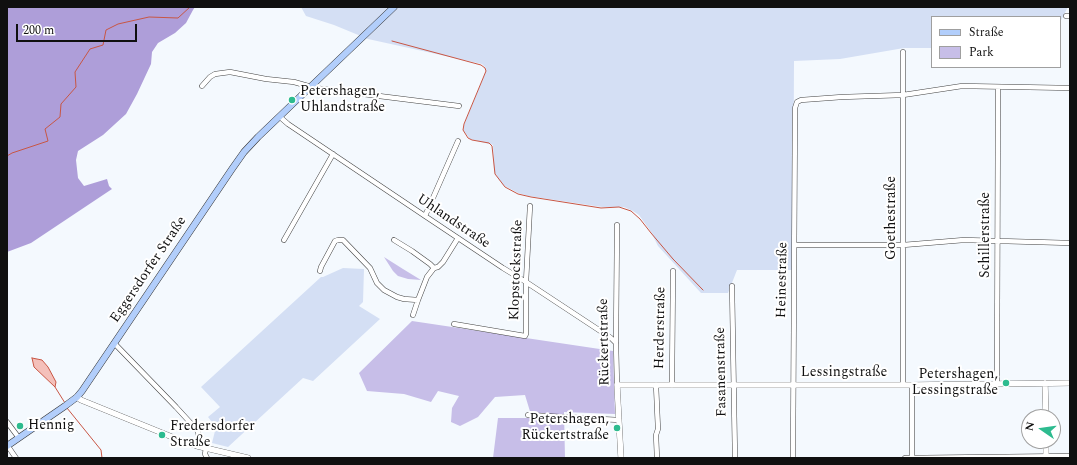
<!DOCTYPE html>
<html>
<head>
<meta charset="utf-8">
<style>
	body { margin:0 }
	#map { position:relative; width:1077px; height:465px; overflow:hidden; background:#f4f9fe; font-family:Spectral,serif }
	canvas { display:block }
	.frame { position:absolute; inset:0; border:8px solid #101010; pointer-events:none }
	.legend { position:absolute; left:931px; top:16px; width:130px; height:52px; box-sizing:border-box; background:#fff; border:1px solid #9f9f9f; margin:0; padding:5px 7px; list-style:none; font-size:12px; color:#101010 }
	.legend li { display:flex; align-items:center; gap:8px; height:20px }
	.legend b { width:20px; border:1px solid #9f9f9f }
	.north { position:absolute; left:1021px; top:409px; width:40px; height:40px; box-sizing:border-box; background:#fff; border:1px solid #9f9f9f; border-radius:50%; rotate:283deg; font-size:11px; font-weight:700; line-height:16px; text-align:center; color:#101010 }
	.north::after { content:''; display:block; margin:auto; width:14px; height:18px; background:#2dbb8f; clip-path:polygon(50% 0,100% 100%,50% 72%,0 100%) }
	.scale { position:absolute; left:16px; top:24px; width:121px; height:18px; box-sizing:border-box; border:2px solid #101010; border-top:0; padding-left:5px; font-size:12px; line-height:14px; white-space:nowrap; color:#101010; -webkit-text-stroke:3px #fff; paint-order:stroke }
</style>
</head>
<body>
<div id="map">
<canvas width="1077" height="465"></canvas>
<div class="frame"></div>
<ul class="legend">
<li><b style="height:5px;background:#b2cefb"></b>Straße</li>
<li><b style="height:11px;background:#c7bee8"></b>Park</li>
</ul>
<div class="north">N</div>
<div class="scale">200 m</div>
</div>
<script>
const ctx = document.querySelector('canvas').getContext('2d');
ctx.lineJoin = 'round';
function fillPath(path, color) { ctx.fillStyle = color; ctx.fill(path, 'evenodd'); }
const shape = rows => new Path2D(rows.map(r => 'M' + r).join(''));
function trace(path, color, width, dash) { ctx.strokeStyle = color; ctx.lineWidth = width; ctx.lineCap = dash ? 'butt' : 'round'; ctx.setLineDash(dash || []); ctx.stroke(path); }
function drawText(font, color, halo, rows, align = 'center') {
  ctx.font = font + ' Spectral,serif'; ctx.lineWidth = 4; ctx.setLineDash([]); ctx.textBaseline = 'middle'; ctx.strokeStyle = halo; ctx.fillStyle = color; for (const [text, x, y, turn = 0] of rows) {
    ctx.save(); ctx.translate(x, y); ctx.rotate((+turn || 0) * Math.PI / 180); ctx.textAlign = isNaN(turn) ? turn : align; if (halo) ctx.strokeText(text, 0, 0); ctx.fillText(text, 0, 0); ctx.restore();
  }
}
const farmland = shape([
	[301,7,1068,7,1060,22,1060,17,932,17,932,48,904,48,840,59,794,61,793,270,737,270,728,293,701,293,658,246,651,232,639,215,633,211,624,207,602,207,528,196,518,193,503,185,497,177,494,171,493,145,470,139,463,130,464,125,486,71,485,67,482,64,368,39,334,25,306,16],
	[343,268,364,269,363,302,359,306,380,319,313,381,303,378,228,447,212,443,216,427,208,417,220,407,201,387,321,277,323,277]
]);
const green = shape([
	[384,257,403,269,421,280,408,279,398,276,393,271],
	[412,321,613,351,615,414,564,412,565,458,493,458,498,418,532,418,525,395,495,397,478,417,460,426,451,422,452,408,459,396,438,391,431,402,404,394,367,391,359,373]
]);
const forest = shape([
	[7,7,195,7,193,10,186,23,175,33,158,43,152,52,151,64,137,94,126,114,103,135,78,151,76,160,78,178,84,186,107,179,109,186,112,189,31,243,7,252]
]);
const water = shape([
	[32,358,42,360,48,367,56,382,55,387,34,367,32,358]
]);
const stream = shape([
	[392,41,481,65,485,68,486,71,464,124,463,130,468,138,472,140,489,143,492,146,495,174,505,187,518,194,531,197,601,208,619,207,631,211,640,219,651,233,673,259,703,290],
	[7,156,12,153,48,141,45,129,60,117,61,104,76,87,75,72,90,49,103,45,106,30,118,24,149,17,178,18,190,7],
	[55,387,65,403],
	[67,408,101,450,102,458]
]);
const minor = shape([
	[1066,16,1070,16],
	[202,86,210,77,215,74,230,72,266,79,294,82,315,88,459,106],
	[280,117,288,124,425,216,503,268,526,282,611,338,616,343],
	[425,216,458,141],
	[617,225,616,343,617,385],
	[284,240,333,154],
	[394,240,412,251,430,264,434,268],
	[795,245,903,245,964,240,1070,243],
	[320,271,321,267,335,241,338,240,343,240,370,268,377,283,384,290,397,297,404,299,418,300,427,277,434,268,438,267,443,262,458,238],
	[732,286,735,458],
	[413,315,418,300],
	[454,324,525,336,526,334,526,282,530,206],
	[114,343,176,407,198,431,199,438,197,446],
	[997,383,998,87],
	[903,384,903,52],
	[656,385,658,429,656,435,657,458],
	[672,385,673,271],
	[912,385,912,458],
	[528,415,619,420],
	[7,422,19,438],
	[7,445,16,458],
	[206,448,205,454,207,458],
	[793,458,795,108,797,102,801,100,842,97,903,95,962,86,1070,88],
	[905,458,1070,456]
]);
const tertiary = shape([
	[1045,383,1046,417],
	[77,397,81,400,182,441,197,446,248,458],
	[1046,441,1046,458],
	[621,458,617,385,912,385,1070,383]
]);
const secondary = shape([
	[7,446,65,406,77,397,82,391,232,169,244,152,258,137,394,7]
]);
const markers = [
	[292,100,4,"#2dbb8f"],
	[1006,383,4,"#2dbb8f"],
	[20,426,4,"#2dbb8f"],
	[617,428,4,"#2dbb8f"],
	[162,435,4,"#2dbb8f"]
];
const poiNames = [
	["Petershagen,",300,92],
	["Uhlandstraße",300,108],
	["Petershagen,",998,375,"right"],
	["Lessingstraße",998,391,"right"],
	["Petershagen,",609,420,"right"],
	["Rückertstraße",609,436,"right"],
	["Hennig",28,426],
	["Fredersdorfer",170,427],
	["Straße",170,443]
];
const streetNames = [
	["Goethestraße",892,218,-90],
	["Uhlandstraße",453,222,34],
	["Schillerstraße",986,235,-90],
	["Eggersdorfer Straße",149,270,-56],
	["Klopstockstraße",517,270,-88],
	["Heinestraße",783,280,-89],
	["Herderstraße",661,328,-89],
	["Rückertstraße",605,342,-91],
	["Fasanenstraße",722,372,-91],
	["Lessingstraße",844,373]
];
fillPath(farmland, '#d4dff4');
fillPath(green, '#c7bee8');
fillPath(forest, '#ae9ed9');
fillPath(water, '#f4c0ba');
trace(water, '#c85644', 1);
trace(stream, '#c85644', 1);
trace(minor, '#434343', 5.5);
trace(tertiary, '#434343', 6);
trace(secondary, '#323232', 7);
trace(minor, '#fff', 4.5);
trace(tertiary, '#fff', 5.5);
trace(secondary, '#b2cefb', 6);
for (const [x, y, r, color] of markers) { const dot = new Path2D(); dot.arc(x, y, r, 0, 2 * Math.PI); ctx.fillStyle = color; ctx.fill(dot); trace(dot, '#fff', 1.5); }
drawText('14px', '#101010', '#fff', poiNames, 'left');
drawText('14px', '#101010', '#fff', streetNames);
</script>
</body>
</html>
